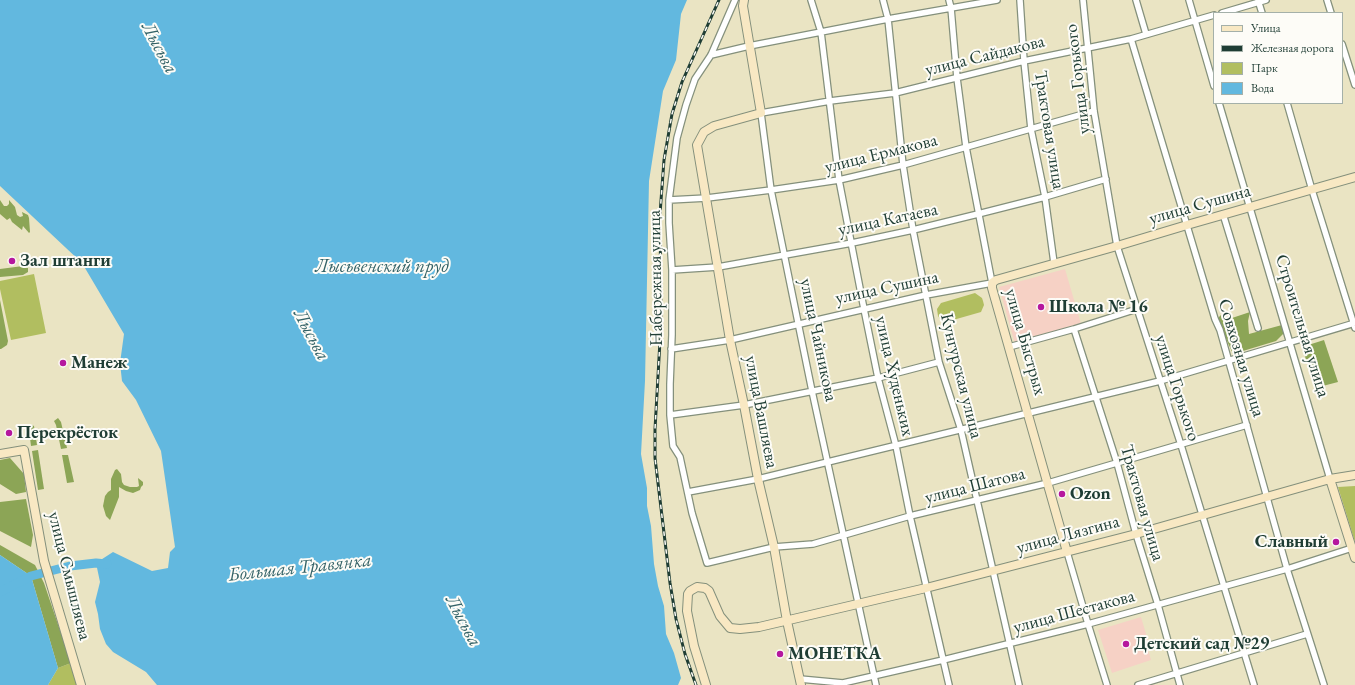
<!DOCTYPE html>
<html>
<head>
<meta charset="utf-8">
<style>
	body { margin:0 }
	#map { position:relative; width:1355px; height:685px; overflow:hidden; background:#eae4c3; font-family:"EB Garamond",serif }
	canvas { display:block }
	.legend { position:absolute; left:1213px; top:12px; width:130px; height:92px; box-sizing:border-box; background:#fdfcf7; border:1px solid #a4b0a9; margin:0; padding:5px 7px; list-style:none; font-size:12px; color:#1f3d34 }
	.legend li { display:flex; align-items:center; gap:8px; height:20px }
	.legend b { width:20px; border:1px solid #a4b0a9 }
</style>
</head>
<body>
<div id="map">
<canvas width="1355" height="685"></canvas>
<ul class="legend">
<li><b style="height:5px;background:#f8e8c3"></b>Улица</li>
<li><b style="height:5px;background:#1f3d34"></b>Железная дорога</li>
<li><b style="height:11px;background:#b1be60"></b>Парк</li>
<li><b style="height:11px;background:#62b8df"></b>Вода</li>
</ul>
</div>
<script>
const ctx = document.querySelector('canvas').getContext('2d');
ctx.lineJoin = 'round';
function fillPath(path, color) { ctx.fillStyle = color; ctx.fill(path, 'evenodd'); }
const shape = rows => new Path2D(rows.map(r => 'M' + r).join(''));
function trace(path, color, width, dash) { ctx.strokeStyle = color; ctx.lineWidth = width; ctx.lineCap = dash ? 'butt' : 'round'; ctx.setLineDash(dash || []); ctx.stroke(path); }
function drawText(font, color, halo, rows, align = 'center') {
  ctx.font = font + ' "EB Garamond",serif'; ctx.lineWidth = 4; ctx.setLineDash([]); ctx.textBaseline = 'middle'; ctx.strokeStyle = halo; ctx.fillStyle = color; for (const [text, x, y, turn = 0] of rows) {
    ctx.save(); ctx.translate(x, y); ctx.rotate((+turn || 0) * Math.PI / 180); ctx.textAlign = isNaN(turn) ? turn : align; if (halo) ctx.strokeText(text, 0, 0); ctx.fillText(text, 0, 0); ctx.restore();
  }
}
const built = shape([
	[1065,269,1081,324,1015,344,999,287],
	[1141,617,1149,644,1147,645,1151,660,1112,673,1098,630]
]);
const green = shape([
	[34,274,46,333,11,340,0,289,0,281],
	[975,293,982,298,983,301,984,305,981,312,946,322,940,319,938,316,937,309,941,303],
	[1355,486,1355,542,1338,487],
	[71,663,77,685,48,685,58,668]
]);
const forest = shape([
	[0,200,4,206,7,206,9,204,9,200,15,207,17,215,20,217,23,216,22,212,28,215,29,218,30,232,29,233,23,226,22,230,12,222,10,218,7,220,0,214],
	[23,266,28,268,28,272,23,275,0,277,0,269],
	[0,300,8,341,7,345,1,349,0,349],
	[1250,312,1248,321,1249,334,1282,325,1285,332,1276,341,1233,354,1217,319,1221,315,1226,320],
	[1324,340,1338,382,1315,388,1302,347],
	[58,418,61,422,67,448,61,449,56,425,54,421],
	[30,424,34,426,37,445,31,446,29,430],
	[38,450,44,489,38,490,32,451],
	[62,455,68,455,74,482,67,483],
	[10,458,24,474,26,492,16,494,0,484,0,460],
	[117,469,121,474,122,482,124,485,130,487,137,487,139,486,138,478,143,482,143,485,141,487,140,490,133,493,126,491,119,487,119,497,110,520,106,516,103,506,105,496,108,492,111,490,111,479,115,470],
	[26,499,33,535,31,547,0,531,0,502],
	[0,545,35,565,44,583,71,663,58,668,31,576,0,555]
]);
const water = shape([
	[0,0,687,0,681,14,676,60,663,91,649,181,645,381,641,454,647,488,647,506,651,526,654,564,658,586,664,606,666,634,674,653,681,678,678,685,157,685,146,672,113,652,106,644,100,629,98,614,95,602,100,582,96,563,113,552,152,571,168,568,170,552,175,547,161,451,136,400,122,381,120,363,124,334,82,263,0,186],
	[0,555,31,576,58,668,48,685,0,685]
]);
const river = shape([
	[0,592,31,576,70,566,96,563,107,564]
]);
const street = shape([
	[735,0,711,55,695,79,686,105,677,138,669,200,669,223,672,270,672,335,670,384,670,415,673,446,680,457,692,513,707,563,774,547,813,544,910,516,1048,483,1247,425],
	[811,0,821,32,839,180,864,309,878,378,896,446,910,516,949,685],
	[883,0,888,19,903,165,913,230,939,362,961,430,1019,685],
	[1020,0,1024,61,1031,129,1045,197,1054,263],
	[1083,0,1094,111,1117,246,1181,445,1254,685],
	[1136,0,1146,34],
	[1189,0,1214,86],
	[1258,0,1262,13],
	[1327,0,1331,13],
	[1222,13,1266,0],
	[1131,39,1215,319,1220,330,1287,569,1324,685],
	[1342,44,1355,85],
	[711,55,749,46,888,19,997,0],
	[1219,103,1330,479],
	[1287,103,1312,190,1355,328],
	[669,200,707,198,771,190,839,180,903,165,1094,111],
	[1223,214,1258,328],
	[672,270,718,267,852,243,913,230,978,214,1045,197,1106,179],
	[1074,329,1117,463,1136,534,1158,605,1180,685],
	[1009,347,1074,329,1137,309],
	[671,349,730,340,926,295,992,283,966,147,957,78,951,8,949,0],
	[670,415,744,405,878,378,939,362],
	[688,492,758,479,1160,381,1355,323],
	[1067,552,1088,624,1107,685],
	[800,679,843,683,943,660,1088,624,1287,569,1352,548],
	[876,685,812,391,771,190,761,113,830,101,895,93,1024,61,1131,39,1214,15],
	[1138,685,1307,634]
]);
const secondary = shape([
	[744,0,743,6,761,113,714,126,704,132,697,145,730,340,744,405,758,479,774,547,787,621,801,685],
	[0,454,24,450,44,561,81,685],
	[1330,479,1355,558],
	[1067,552,992,288,992,283,996,280,1117,246,1187,225,1355,177],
	[706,685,694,646,687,611,688,594,690,591,697,587,705,588,709,591,720,616,730,628,740,629,759,627,926,588,1136,534,1330,479,1355,475]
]);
const rail = shape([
	[696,685,685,654,676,619,670,583,655,458,655,429,661,323,660,214,664,160,672,114,682,82,719,0]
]);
const markers = [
	[12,261,4,"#b5179e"],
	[1041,307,4,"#b5179e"],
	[63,363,4,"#b5179e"],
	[9,433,4,"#b5179e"],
	[1062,494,4,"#b5179e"],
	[1336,542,4,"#b5179e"],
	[1126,644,4,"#b5179e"],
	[780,654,4,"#b5179e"]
];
const streetNames = [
	["улица Сайдакова",985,56,-14],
	["улица Горького",1078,79,-97],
	["Трактовая улица",1049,130,81],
	["улица Ермакова",881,154,-14],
	["улица Сушина",1200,205,-16],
	["улица Катаева",888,220,-12],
	["Набережная улица",656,278,-91],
	["улица Сушина",887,288,-12],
	["Строительная улица",1302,326,73],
	["улица Чайникова",818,340,78],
	["улица Быстрых",1025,342,74],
	["Совхозная улица",1241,358,73],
	["улица Худеньких",894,376,77],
	["Кунгурская улица",961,376,76],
	["улица Горького",1177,388,72],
	["улица Вашляева",761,412,79],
	["улица Шатова",975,486,-14],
	["Трактовая улица",1142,503,74],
	["улица Лязгина",1068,535,-15],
	["улица Смышляева",69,576,76],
	["улица Шестакова",1074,612,-15]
];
const poiNames = [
	["Зал штанги",20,261],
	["Школа № 16",1049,307],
	["Манеж",71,363],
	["Перекрёсток",17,433],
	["Ozon",1070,494],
	["Славный",1328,542,"right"],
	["Детский сад №29",1134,644],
	["МОНЕТКА",788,654]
];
const waterNames = [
	["Лысьва",159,48,62],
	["Лысьвенский пруд",382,267],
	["Лысьва",311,335,62],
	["Большая Травянка",300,568,-6],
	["Лысьва",463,621,62]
];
fillPath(built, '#f6d1c5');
fillPath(green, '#b1be60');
fillPath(forest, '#8ca556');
fillPath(water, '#62b8df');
trace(river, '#62b8df', 9);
trace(street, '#84907c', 8);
trace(secondary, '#84907c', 10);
trace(street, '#fff', 5.5);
trace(secondary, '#f8e8c3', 8);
trace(rail, '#1f3d34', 3);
trace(rail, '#fdfcf7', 1.5, [4.5]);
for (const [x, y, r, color] of markers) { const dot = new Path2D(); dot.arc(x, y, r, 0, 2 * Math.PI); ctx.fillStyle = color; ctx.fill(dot); trace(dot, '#fdfcf7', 1.5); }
drawText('18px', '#1f3d34', '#fdfcf7', streetNames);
drawText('bold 18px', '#1f3d34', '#fdfcf7', poiNames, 'left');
drawText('italic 19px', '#336267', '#fdfcf7', waterNames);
</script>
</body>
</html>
